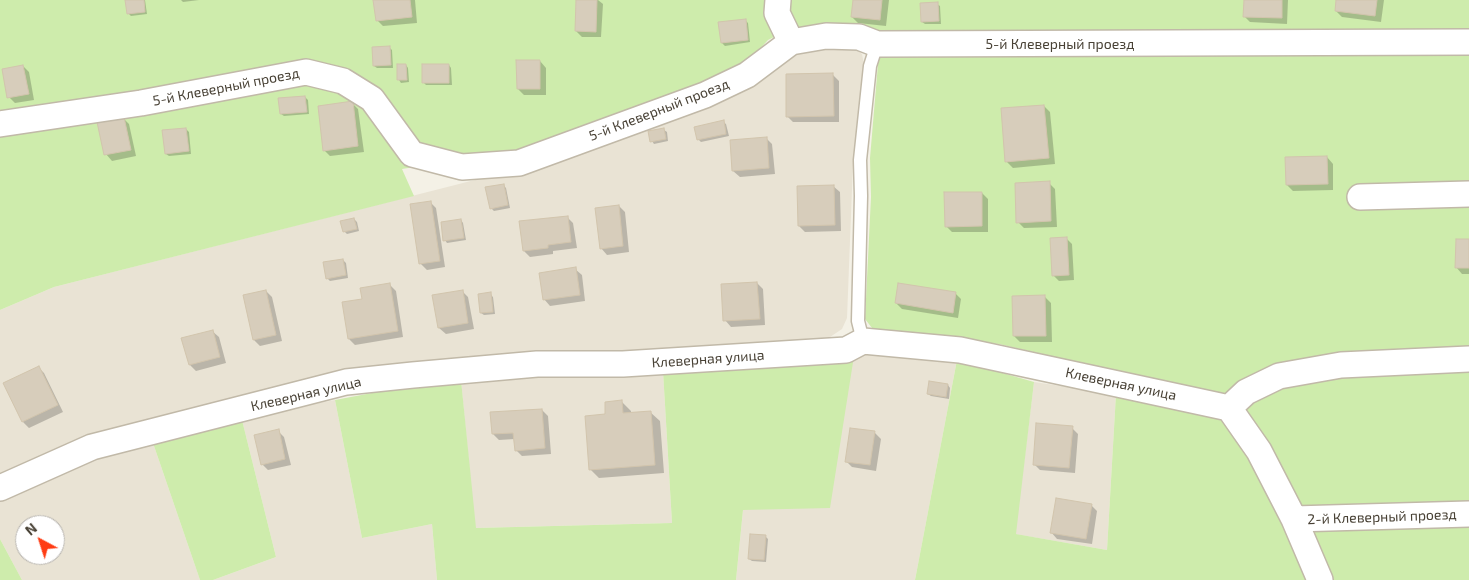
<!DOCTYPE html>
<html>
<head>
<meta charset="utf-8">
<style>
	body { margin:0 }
	#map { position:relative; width:1469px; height:580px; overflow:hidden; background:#f4f1e6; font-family:"Exo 2",sans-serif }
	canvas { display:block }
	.north { position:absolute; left:15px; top:515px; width:50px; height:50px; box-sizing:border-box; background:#fff; border:1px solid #b6b3ae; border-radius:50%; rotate:320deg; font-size:14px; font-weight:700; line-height:20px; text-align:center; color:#484135 }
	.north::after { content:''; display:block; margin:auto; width:18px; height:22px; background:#ff3c13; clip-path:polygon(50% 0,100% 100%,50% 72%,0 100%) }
</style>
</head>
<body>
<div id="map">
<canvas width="1469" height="580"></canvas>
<div class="north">N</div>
</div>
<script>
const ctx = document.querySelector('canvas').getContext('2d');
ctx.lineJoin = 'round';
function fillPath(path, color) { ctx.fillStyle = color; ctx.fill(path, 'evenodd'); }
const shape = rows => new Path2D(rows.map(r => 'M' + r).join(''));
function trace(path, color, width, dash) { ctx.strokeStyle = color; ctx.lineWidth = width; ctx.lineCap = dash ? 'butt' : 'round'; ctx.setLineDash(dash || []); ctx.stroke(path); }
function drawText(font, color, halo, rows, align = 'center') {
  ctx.font = font + ' "Exo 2",sans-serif'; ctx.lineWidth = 4; ctx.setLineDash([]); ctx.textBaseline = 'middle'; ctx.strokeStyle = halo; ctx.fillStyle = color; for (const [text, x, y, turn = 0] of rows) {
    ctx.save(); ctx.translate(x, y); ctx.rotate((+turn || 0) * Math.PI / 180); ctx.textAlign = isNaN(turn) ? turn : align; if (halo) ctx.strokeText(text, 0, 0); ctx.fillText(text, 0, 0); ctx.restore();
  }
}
const residential = shape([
	[793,46,855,47,862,54,864,64,853,164,847,318,842,329,827,339,406,367,0,482,0,310,54,287,518,169],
	[872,349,957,360,915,580,736,580,743,510,854,356],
	[663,371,672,523,475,528,461,380,536,373],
	[1034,382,1116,394,1107,550,1015,534],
	[335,400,362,538,432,524,437,580,213,580,276,557,242,420,271,412],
	[153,443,200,580,22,580,0,539,0,498,96,458],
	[25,525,55,525,55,555,25,555]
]);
const green = shape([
	[0,0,1469,0,1469,580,1333,580,1306,525,1312,580,915,580,957,360,1034,382,1016,534,1107,550,1116,394,1206,416,1197,390,999,344,876,333,865,319,871,197,870,158,878,64,878,32,861,28,794,27,768,40,744,66,673,98,519,150,402,169,414,196,54,287,0,310],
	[854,356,830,508,743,510,736,580,437,580,432,524,362,538,335,400,409,386,461,380,476,528,672,523,663,371],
	[242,420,276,557,213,580,200,580,153,443],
	[0,539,22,580,0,580]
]);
const shadow = shape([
	[127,0,145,0,147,14,131,16,128,13],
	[181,0,199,0,183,2],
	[374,0,415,0,417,23,383,26,377,20],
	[577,0,598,0,603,4,601,37,582,37,576,31],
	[854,0,889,0,886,26,858,23,852,17],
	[1245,0,1288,0,1287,24,1250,22,1244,16],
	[1337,0,1384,0,1381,22,1342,17,1336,11],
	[937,4,940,6,941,24,925,24,922,22],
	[745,20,748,23,750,42,725,46,722,43],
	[389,47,392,50,393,68,377,68,374,66],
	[540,61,546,68,546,95,524,95,518,89],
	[406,65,408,68,409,82,401,83,399,80],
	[449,65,451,68,452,85,426,85,424,83],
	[23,66,29,72,34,100,15,103,9,97],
	[833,75,839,81,839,122,793,122,787,116],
	[305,97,308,100,309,114,284,116,281,114],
	[352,103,358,109,364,152,330,156,324,150],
	[1044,106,1050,112,1055,164,1013,168,1007,162],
	[123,118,129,124,136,156,112,161,106,154],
	[723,122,726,124,729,136,701,142,698,139],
	[186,129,189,132,191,154,169,156,166,154],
	[664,130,667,132,668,141,654,144,652,141],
	[766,138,772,144,775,174,740,177,733,171],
	[1327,157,1333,164,1333,190,1293,191,1287,185],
	[1049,183,1055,189,1057,227,1024,228,1018,222],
	[503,185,506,188,510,208,494,211,491,208],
	[833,186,840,192,841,231,805,232,799,226],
	[982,193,988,199,988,232,952,232,946,226],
	[430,202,436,208,445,267,427,270,420,263],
	[619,206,625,212,629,252,607,255,601,248],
	[567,217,573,223,577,248,553,251,553,254,530,257,524,251],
	[354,219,357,222,359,231,347,234,344,231],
	[461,220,463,223,466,240,447,243,445,240],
	[1066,238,1072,244,1074,280,1059,281,1053,275],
	[1469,241,1469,274,1462,274,1456,267],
	[343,260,346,263,348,278,330,281,327,278],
	[575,269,582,275,585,301,550,306,544,299],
	[757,283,763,289,765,325,731,327,725,320],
	[390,285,396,291,403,337,355,345,349,339],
	[266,291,272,297,282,341,260,346,254,340],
	[462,291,468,297,474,329,446,334,439,328,434,296],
	[955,293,961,299,958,318,902,309,896,303],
	[490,294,493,297,495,314,484,315,481,313],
	[1045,297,1051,303,1052,342,1020,342,1014,336],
	[212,331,219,337,226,363,196,371,190,365,183,339],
	[38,367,44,373,63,412,29,428,23,422],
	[948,385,950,388,949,399,931,396,928,394],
	[622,402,631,411,631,413,650,412,660,421,664,473,599,478,590,469,607,415],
	[542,410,548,416,551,454,522,456,516,450,515,439,499,440,493,434],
	[1072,428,1078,434,1075,473,1040,470,1034,464],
	[278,431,284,437,291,465,268,470,262,464],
	[875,433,881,439,876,471,852,467,846,461],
	[1091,505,1097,511,1092,544,1057,539,1051,532],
	[765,536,768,539,766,562,752,561,749,559]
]);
const building = shape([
	[125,0,144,0,145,12,127,14,125,0],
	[373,0,410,0,412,17,376,21,373,0],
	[576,0,597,0,596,32,575,31,576,0],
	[853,0,882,0,880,20,851,17,853,0],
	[1244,0,1282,0,1282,18,1243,17,1244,0],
	[1336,0,1377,0,1375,16,1335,11,1336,0],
	[938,2,939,21,921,22,920,3,938,2],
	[746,19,748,40,721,43,718,22,746,19],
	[390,46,391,65,373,66,372,47,390,46],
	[516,60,540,60,540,89,517,89,516,60],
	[397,64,406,64,407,80,397,80,397,64],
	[422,64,449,64,449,83,422,83,422,64],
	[23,65,29,94,7,98,2,69,23,65],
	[833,73,834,116,786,117,786,74,833,73],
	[305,96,307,112,280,114,278,98,305,96],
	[353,101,358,146,323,151,318,106,353,101],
	[1044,105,1049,158,1005,162,1001,108,1044,105],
	[124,117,131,150,104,155,97,122,124,117],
	[724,120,726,134,697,140,694,127,724,120],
	[186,128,189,151,165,154,162,130,186,128],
	[664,128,666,139,650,142,648,131,664,128],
	[767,137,769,168,732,171,730,140,767,137],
	[1327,156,1328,184,1286,185,1285,157,1327,156],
	[1050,181,1051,221,1016,223,1015,183,1050,181],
	[504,184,508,205,490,209,485,187,504,184],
	[834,185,835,225,798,226,797,186,834,185],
	[944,192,982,192,982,226,945,227,944,192],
	[431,201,440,261,419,264,410,204,431,201],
	[619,205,623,246,600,249,595,208,619,205],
	[568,216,571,242,548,245,548,248,523,251,519,221,568,216],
	[354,218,357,229,343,232,340,221,354,218],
	[461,219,464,238,443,241,441,222,461,219],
	[1067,237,1069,275,1052,276,1050,238,1067,237],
	[1456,239,1469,239,1469,268,1455,268,1456,239],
	[343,259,346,275,326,279,323,262,343,259],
	[576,267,580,295,543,300,539,273,576,267],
	[757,282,760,319,723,321,721,284,757,282],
	[390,283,398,331,348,339,342,302,362,299,360,288,390,283],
	[898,283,956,292,953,313,895,303,898,283],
	[266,290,276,335,253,340,243,295,266,290],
	[463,290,468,323,438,328,432,295,463,290],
	[491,292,493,312,480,313,478,294,491,292],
	[1045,295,1046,336,1013,336,1012,296,1045,295],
	[213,330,220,357,189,365,181,338,213,330],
	[39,366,58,405,22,422,3,383,39,366],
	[929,381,948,384,946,397,927,394,929,381],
	[622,400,623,413,651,411,655,465,589,470,585,416,605,414,605,402,622,400],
	[542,409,545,448,515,451,513,433,492,434,490,412,542,409],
	[1036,423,1073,426,1069,468,1033,465,1036,423],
	[850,428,875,431,870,465,845,462,850,428],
	[279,429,285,459,261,465,254,435,279,429],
	[1056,498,1092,504,1086,539,1050,533,1056,498],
	[750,534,766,535,764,560,748,559,750,534]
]);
const lane = shape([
	[863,341,858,321,861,196,860,160,870,66,877,44]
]);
const street = shape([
	[778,0,777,13,791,42],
	[0,124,141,103,306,72,343,81,372,99,412,154,462,167,519,163,705,95,747,75,791,42,826,36,859,37,877,44,1469,42],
	[1360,197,1469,194],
	[1229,408,1246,392,1279,376,1341,365,1469,359],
	[0,488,92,447,346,382,413,375,537,364,623,364,846,350,863,341,960,350,1229,408,1259,451,1294,519,1320,580],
	[1294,519,1469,514]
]);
const streetNames = [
	["5-й Клеверный проезд",1060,44],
	["5-й Клеверный проезд",226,87,-11],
	["5-й Клеверный проезд",659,110,-21],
	["Клеверная улица",708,359,-4],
	["Клеверная улица",1121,384,12],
	["Клеверная улица",306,394,-13],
	["2-й Клеверный проезд",1382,517,-2]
];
fillPath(residential, '#e9e3d4');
fillPath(green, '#ceecac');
fillPath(shadow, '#0003');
fillPath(building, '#d7cdbb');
trace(building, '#d2c5ad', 1);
trace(lane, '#c1b9a8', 15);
trace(street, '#c1b9a8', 28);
trace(lane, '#fff', 12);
trace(street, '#fff', 25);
drawText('14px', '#484135', '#fff', streetNames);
</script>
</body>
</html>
